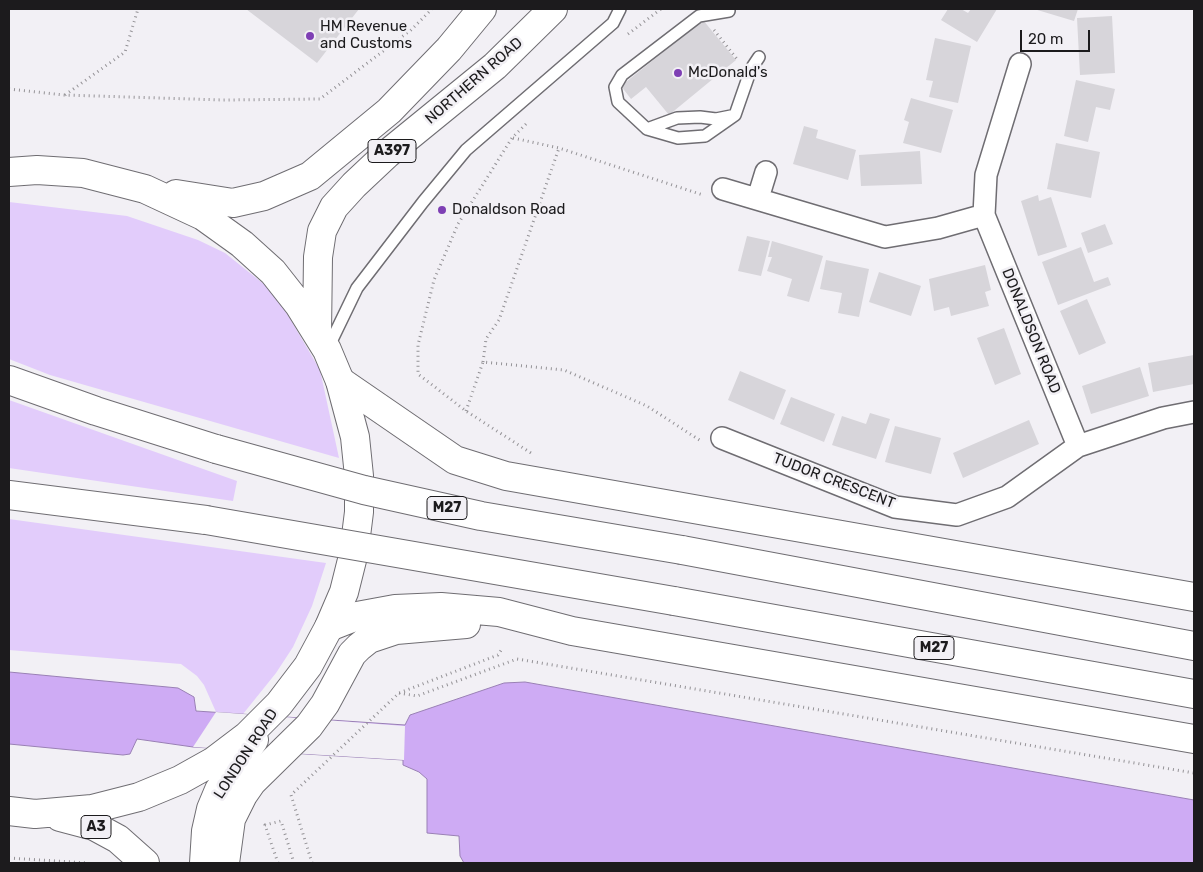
<!DOCTYPE html>
<html>
<head>
<meta charset="utf-8">
<style>
	body { margin:0 }
	#map { position:relative; width:1203px; height:872px; overflow:hidden; background:#f2f0f5; font-family:Rubik,sans-serif }
	canvas { display:block }
	.frame { position:absolute; inset:0; border:10px solid #1c1b1d; pointer-events:none }
	.scale { position:absolute; left:1020px; top:30px; width:70px; height:22px; box-sizing:border-box; border:2px solid #1c1b1d; border-top:0; padding-left:6px; font-size:15px; line-height:18px; white-space:nowrap; color:#1c1b1d; -webkit-text-stroke:4px #f2f0f5; paint-order:stroke }
</style>
</head>
<body>
<div id="map">
<canvas width="1203" height="872"></canvas>
<div class="frame"></div>
<div class="scale">20 m</div>
</div>
<script>
const ctx = document.querySelector('canvas').getContext('2d');
ctx.lineJoin = 'round';
function fillPath(path, color) { ctx.fillStyle = color; ctx.fill(path, 'evenodd'); }
const shape = rows => new Path2D(rows.map(r => 'M' + r).join(''));
function trace(path, color, width, dash) { ctx.strokeStyle = color; ctx.lineWidth = width; ctx.lineCap = dash ? 'butt' : 'round'; ctx.setLineDash(dash || []); ctx.stroke(path); }
function drawText(font, color, halo, rows, align = 'center') {
  ctx.font = font + ' Rubik,sans-serif'; ctx.lineWidth = 5; ctx.setLineDash([]); ctx.textBaseline = 'middle'; ctx.strokeStyle = halo; ctx.fillStyle = color; for (const [text, x, y, turn = 0] of rows) {
    ctx.save(); ctx.translate(x, y); ctx.rotate((+turn || 0) * Math.PI / 180); ctx.textAlign = isNaN(turn) ? turn : align; if (halo) ctx.strokeText(text, 0, 0); ctx.fillText(text, 0, 0); ctx.restore();
  }
}
const green = shape([
	[9,202,127,216,198,240,225,253,275,293,320,370,339,458,50,375,9,359],
	[9,400,237,481,233,501,9,468],
	[9,519,326,563,312,606,293,647,276,673,243,714,216,712,204,685,197,676,181,664,9,650]
]);
const water = shape([
	[9,672,178,688,194,697,196,711,405,725,410,715,504,683,525,682,1194,800,1194,863,464,863,460,856,459,836,427,833,427,779,419,772,403,765,403,760,193,747,137,739,130,754,123,755,9,744,9,672]
]);
const pier = shape([
	[216,712,405,726,404,760,193,747]
]);
const building = shape([
	[246,9,359,9,317,63],
	[948,9,961,9,968,13,971,9,997,9,977,42,941,20],
	[1034,9,1078,9,1074,21],
	[1112,16,1115,73,1080,75,1077,18],
	[703,20,736,60,669,115,646,87,631,99,621,86],
	[935,38,971,46,958,103,929,97,933,81,926,80],
	[1076,80,1115,89,1110,110,1096,107,1088,142,1064,136],
	[911,98,953,110,941,153,903,143,909,122,904,120],
	[804,126,818,130,816,138,856,150,848,180,793,164],
	[1056,143,1100,152,1091,198,1047,189],
	[920,151,922,184,861,186,859,155],
	[1038,195,1039,201,1051,197,1067,247,1038,256,1021,201],
	[1105,224,1113,244,1088,253,1081,233],
	[747,236,770,241,761,276,738,271],
	[772,241,823,256,809,302,787,296,792,279,767,271,772,257,768,257],
	[1081,247,1094,282,1108,277,1111,285,1058,305,1042,262],
	[826,260,869,269,859,317,838,313,842,293,820,289],
	[985,265,991,290,985,292,989,306,951,316,949,307,934,311,929,279],
	[879,272,921,286,911,316,869,302],
	[1087,299,1106,343,1079,355,1060,311],
	[1004,328,1021,374,995,385,977,338],
	[1194,355,1194,384,1153,392,1148,363],
	[1140,367,1149,396,1091,414,1082,386],
	[740,371,786,390,774,420,728,400],
	[791,397,835,414,824,442,780,424],
	[870,413,890,419,876,459,832,445,842,416,866,424],
	[1029,420,1039,444,963,478,953,453],
	[895,426,941,438,931,474,885,462]
]);
const path = shape([
	[714,30,737,59],
	[628,34,661,9],
	[9,89,64,95,223,100,320,99,411,30,432,9],
	[65,95,125,52,138,9],
	[526,124,512,138,458,224,434,280,418,345,418,374,466,411,531,453],
	[513,138,559,148,703,195],
	[483,362,486,339,499,320,559,148],
	[466,411,483,362,564,370,647,406,701,441],
	[399,693,417,696,517,659,1194,773],
	[9,858,88,863],
	[278,863,265,825,281,821,294,863],
	[312,863,291,795,399,693,498,655,502,649]
]);
const lane = shape([
	[729,11,699,16,622,75,615,87,618,102,647,129,678,138,705,136,735,115,751,69,759,57],
	[647,129,677,118,700,117,716,119,731,116],
	[328,348,357,288,423,202,466,150,613,23,620,9]
]);
const street = shape([
	[1020,64,986,175,984,215,1078,446],
	[723,189,885,237,938,228,984,215],
	[758,198,766,172],
	[722,438,895,507,957,515,1007,497,1078,446,1163,418,1194,412]
]);
const primary = shape([
	[9,172,37,170,83,173,145,189,203,216,242,244,273,272,299,305,327,350,340,381,355,437,359,476,359,512,354,552,344,592,329,627,308,666,279,704,247,736,214,761,180,780,139,797,92,809,35,814,9,811],
	[176,194,233,203,264,196,310,176,389,111,449,49,482,9],
	[317,333,318,257,322,231,334,207,354,185,387,154,495,66,553,9],
	[60,817,94,826,118,839,145,863],
	[204,863,206,831,211,809,219,790,254,740]
]);
const highway = shape([
	[9,380,96,411,216,449],
	[340,381,455,460,506,476,1194,597],
	[9,495,206,520],
	[682,550,1194,646],
	[674,601,1194,694],
	[329,627,357,616,395,609,441,607,499,612,572,631,1194,739],
	[225,863,231,819,243,795,252,782,309,726,325,704,352,654,359,647,369,639,396,630,466,624]
]);
const highwayBridge = shape([
	[216,449,364,490,481,516,682,550],
	[206,520,674,601]
]);
const markers = [
	[310,36,5,"#7e3fb4"],
	[678,73,5,"#7e3fb4"],
	[442,210,5,"#7e3fb4"]
];
const shields = [
	[392,151,48],
	[447,508,40],
	[934,648,40],
	[96,827,30]
];
const shieldNames = [
	["A397",392,151],
	["M27",447,508],
	["M27",934,648],
	["A3",96,827]
];
const poiNames = [
	["HM Revenue",320,27],
	["and Customs",320,44],
	["McDonald's",688,73],
	["Donaldson Road",452,210]
];
const streetNames = [
	["NORTHERN ROAD",474,81,-41],
	["DONALDSON ROAD",1031,331,68],
	["TUDOR CRESCENT",834,481,21],
	["LONDON ROAD",246,754,-57]
];
fillPath(green, '#e2ccfb');
fillPath(water, '#ceabf4');
trace(water, '#9980b4', 1);
fillPath(pier, '#f2f0f5');
fillPath(building, '#d7d5da');
trace(lane, '#6f6d72', 14);
trace(street, '#6f6d72', 24);
trace(primary, '#6f6d72', 30);
trace(highway, '#6f6d72', 30);
trace(path, '#949296', 3, [1, 4]);
trace(lane, '#fff', 11);
trace(street, '#fff', 21);
trace(primary, '#fff', 28);
trace(highway, '#fff', 28);
trace(highwayBridge, '#6f6d72', 30, []);
trace(highwayBridge, '#fff', 28);
for (const [x, y, r, color] of markers) { const dot = new Path2D(); dot.arc(x, y, r, 0, 2 * Math.PI); ctx.fillStyle = color; ctx.fill(dot); trace(dot, '#f2f0f5', 2); }
for (const [x, y, w] of shields) { const box = new Path2D(); box.roundRect(x - w / 2, y - 11.5, w, 23, 4); ctx.fillStyle = '#f2f0f5'; ctx.fill(box); trace(box, '#1c1b1d', 1); }
drawText('bold 14px', '#1c1b1d', null, shieldNames);
drawText('15px', '#1c1b1d', '#f2f0f5', poiNames, 'left');
drawText('15px', '#1c1b1d', '#f2f0f5', streetNames);
</script>
</body>
</html>
